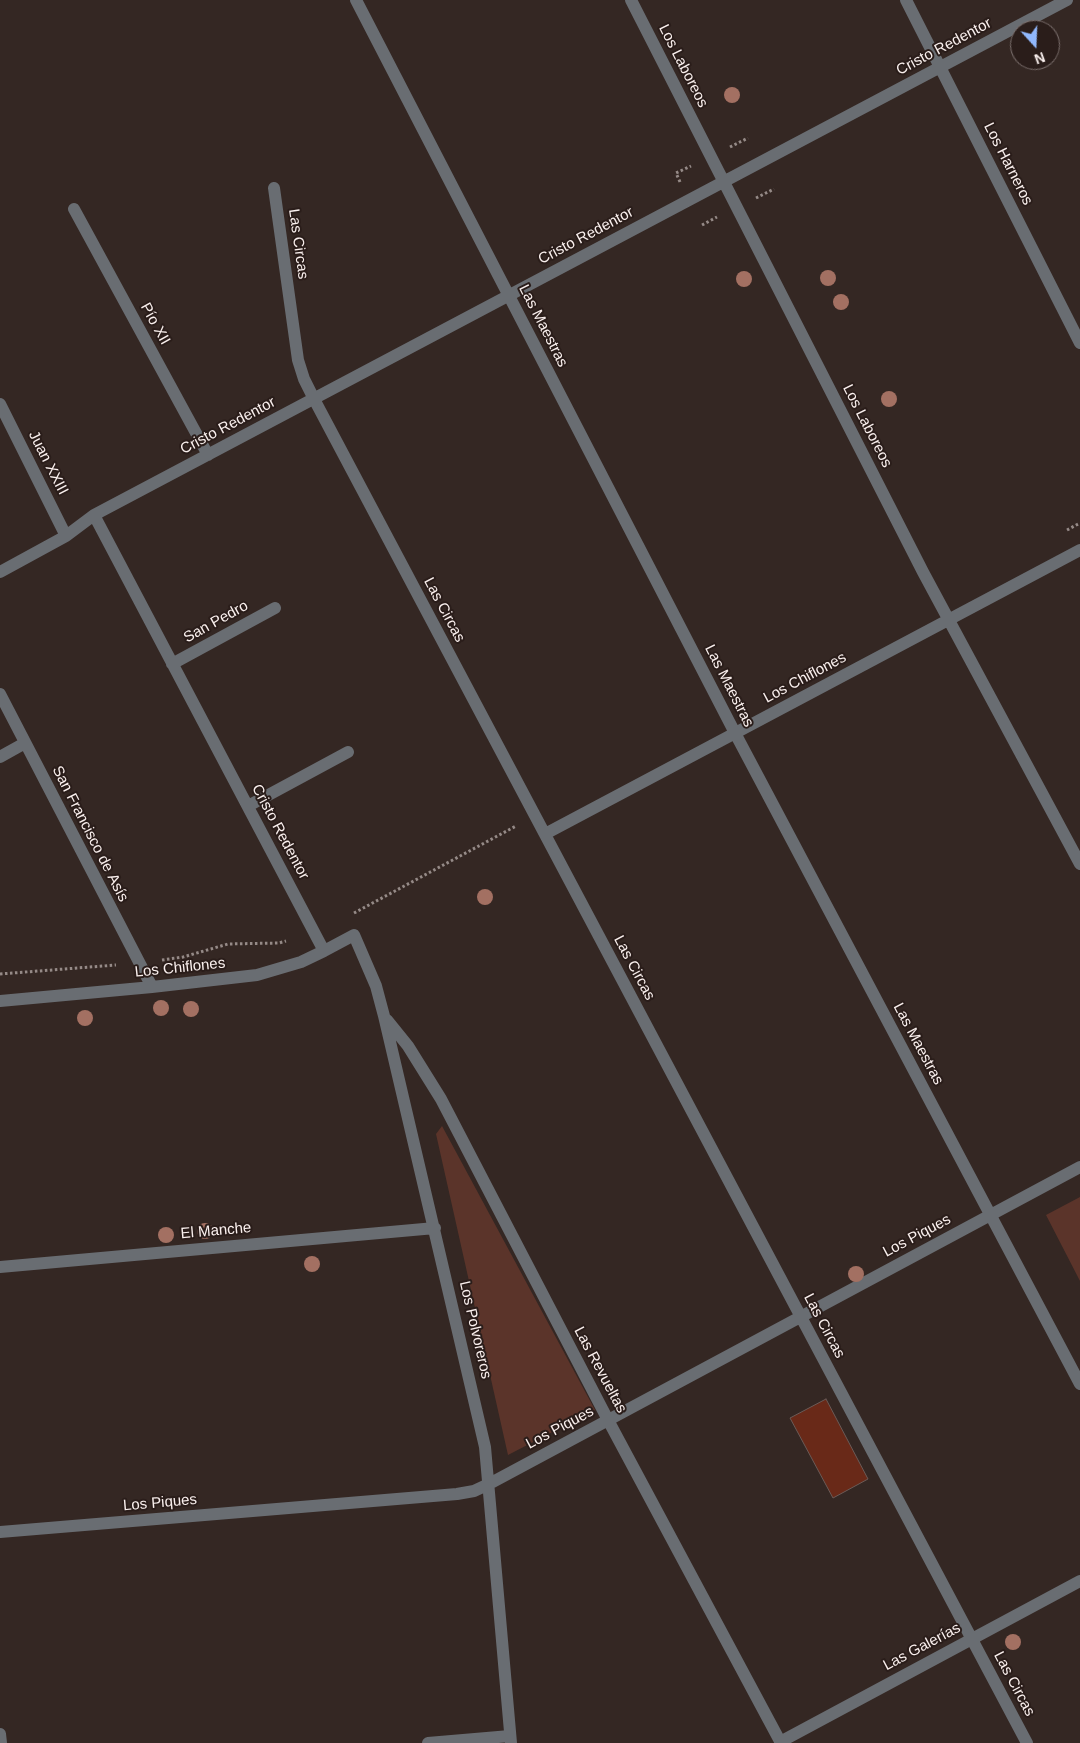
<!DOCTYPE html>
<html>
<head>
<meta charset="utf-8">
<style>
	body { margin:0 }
	#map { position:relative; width:1080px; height:1743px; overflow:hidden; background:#342723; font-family:Helvetica,sans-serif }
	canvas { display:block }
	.north { position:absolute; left:1010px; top:20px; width:50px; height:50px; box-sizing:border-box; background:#2a1d1a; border:1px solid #7d716f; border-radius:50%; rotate:160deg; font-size:14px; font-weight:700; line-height:20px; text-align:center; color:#faf0ee }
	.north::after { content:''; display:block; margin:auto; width:18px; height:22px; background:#91b8fd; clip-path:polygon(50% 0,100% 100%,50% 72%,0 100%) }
</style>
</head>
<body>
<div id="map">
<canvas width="1080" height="1743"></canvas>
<div class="north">N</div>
</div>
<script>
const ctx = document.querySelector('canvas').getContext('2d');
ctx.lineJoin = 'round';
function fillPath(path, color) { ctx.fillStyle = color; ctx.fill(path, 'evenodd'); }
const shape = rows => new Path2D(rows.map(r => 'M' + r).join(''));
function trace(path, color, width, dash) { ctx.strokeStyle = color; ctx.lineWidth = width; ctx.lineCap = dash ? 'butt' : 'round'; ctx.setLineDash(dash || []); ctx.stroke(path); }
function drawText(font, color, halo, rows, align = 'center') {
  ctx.font = font + ' Helvetica,sans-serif'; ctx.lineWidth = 4; ctx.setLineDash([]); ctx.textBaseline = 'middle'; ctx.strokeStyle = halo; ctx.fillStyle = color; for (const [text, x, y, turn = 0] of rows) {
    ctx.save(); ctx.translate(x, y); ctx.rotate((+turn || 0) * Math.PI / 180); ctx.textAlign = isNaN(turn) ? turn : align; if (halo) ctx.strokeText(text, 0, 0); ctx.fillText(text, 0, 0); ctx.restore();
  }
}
const green = shape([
	[442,1126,595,1410,508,1455,436,1134],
	[1080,1197,1080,1281,1046,1215]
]);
const building = shape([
	[826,1399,868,1479,833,1498,790,1418,826,1399]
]);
const path = shape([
	[730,147,748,138],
	[680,182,676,173,691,166],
	[756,198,774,189],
	[702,225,717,217],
	[1067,530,1080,523],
	[354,913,516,826],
	[162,960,183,957,228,944,279,943,286,941],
	[0,974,116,965]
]);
const minor = shape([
	[356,0,735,733,1080,1384],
	[631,0,923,572,1080,864],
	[906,0,1080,343],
	[274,188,298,360,304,379,314,399,1027,1743],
	[74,209,208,455],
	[0,404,66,536],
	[94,515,324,951],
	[0,572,66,536,94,515,1067,0],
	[172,664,275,608],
	[0,694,152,987],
	[0,757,25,743],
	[248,806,348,752],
	[545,834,1080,550],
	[0,1001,152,987,257,975,301,962,324,951,354,935,376,986,384,1016,485,1447,511,1743],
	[387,1020,408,1046,441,1099,608,1420,781,1743],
	[0,1267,435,1228],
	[0,1532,457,1494,474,1491,489,1484,1080,1167],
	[0,1734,1,1743],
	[780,1742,1080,1581],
	[428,1743,510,1736]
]);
const trees = [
	[732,95],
	[828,278],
	[744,279],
	[841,302],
	[889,399],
	[485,897],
	[161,1008],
	[191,1009],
	[85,1018],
	[205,1231],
	[166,1235],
	[312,1264],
	[856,1274],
	[1013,1642]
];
const streetNames = [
	["Cristo Redentor",944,47,-28],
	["Los Laboreos",683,66,63],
	["Los Harneros",1008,164,63],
	["Cristo Redentor",586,236,-28],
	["Las Circas",298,244,82],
	["Pío XII",155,324,61],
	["Las Maestras",543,326,63],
	["Cristo Redentor",228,426,-28],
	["Los Laboreos",867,426,63],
	["Juan XXIII",48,463,63],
	["Las Circas",444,610,62],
	["San Pedro",216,622,-29],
	["Los Chiflones",805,678,-28],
	["Las Maestras",729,686,63],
	["Cristo Redentor",280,832,62],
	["San Francisco de Asís",90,834,63],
	["Los Chiflones",180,968,-6],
	["Las Circas",634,968,62],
	["Las Maestras",918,1044,62],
	["El Manche",216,1231,-5],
	["Los Piques",917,1236,-28],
	["Las Circas",824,1326,62],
	["Los Polvoreros",475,1330,77],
	["Las Revueltas",600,1370,62],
	["Los Piques",560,1428,-28],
	["Los Piques",160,1503,-5],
	["Las Galerías",922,1647,-28],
	["Las Circas",1014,1684,62]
];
fillPath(green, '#5b342a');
fillPath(building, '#692918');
trace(building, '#6b5b57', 1);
trace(path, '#958a87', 3, [2.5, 2.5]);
trace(minor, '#696d72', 12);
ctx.fillStyle = '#a37062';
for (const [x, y] of trees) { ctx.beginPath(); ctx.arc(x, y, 8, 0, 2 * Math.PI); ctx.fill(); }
drawText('15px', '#faf0ee', '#2a1d1a', streetNames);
</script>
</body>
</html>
